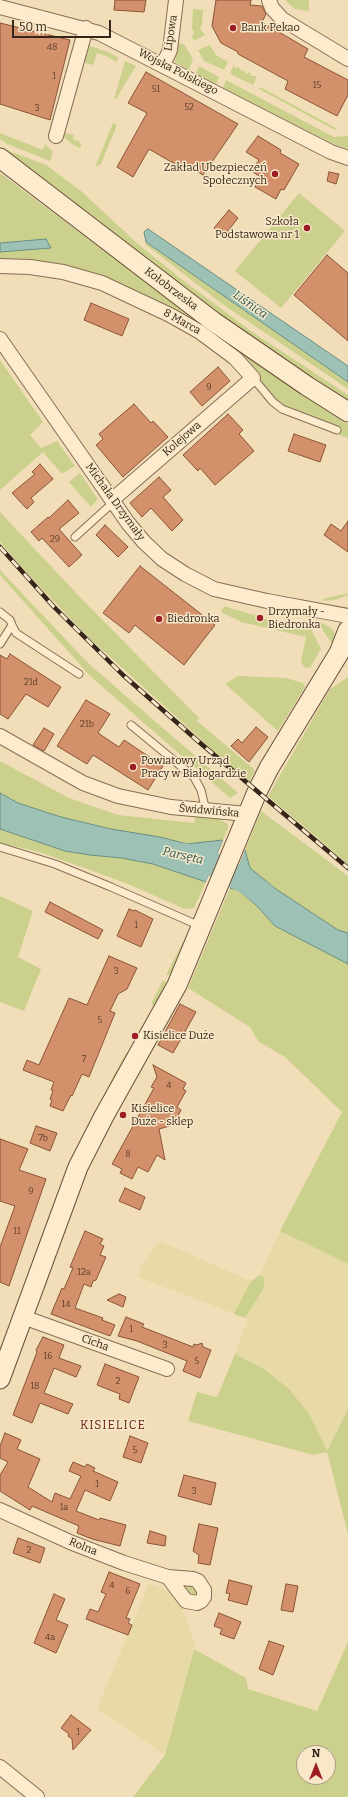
<!DOCTYPE html>
<html>
<head>
<meta charset="utf-8">
<style>
	body { margin:0 }
	#map { position:relative; width:348px; height:1797px; overflow:hidden; background:#f1deb9; font-family:Bitter,serif }
	canvas { display:block }
	.north { position:absolute; left:296px; top:1745px; width:40px; height:40px; box-sizing:border-box; background:#f8e8c9; border:1px solid #aa9a83; border-radius:50%; rotate:0deg; font-size:11px; font-weight:700; line-height:16px; text-align:center; color:#362619 }
	.north::after { content:''; display:block; margin:auto; width:14px; height:18px; background:#9d1d25; clip-path:polygon(50% 0,100% 100%,50% 72%,0 100%) }
	.scale { position:absolute; left:12px; top:20px; width:99px; height:18px; box-sizing:border-box; border:2px solid #362619; border-top:0; padding-left:5px; font-size:12px; line-height:14px; white-space:nowrap; color:#362619; -webkit-text-stroke:3px #f8e8c9; paint-order:stroke }
</style>
</head>
<body>
<div id="map">
<canvas width="348" height="1797"></canvas>
<div class="north">N</div>
<div class="scale">50 m</div>
</div>
<script>
const ctx = document.querySelector('canvas').getContext('2d');
ctx.lineJoin = 'round';
function fillPath(path, color) { ctx.fillStyle = color; ctx.fill(path, 'evenodd'); }
const shape = rows => new Path2D(rows.map(r => 'M' + r).join(''));
function trace(path, color, width, dash) { ctx.strokeStyle = color; ctx.lineWidth = width; ctx.lineCap = dash ? 'butt' : 'round'; ctx.setLineDash(dash || []); ctx.stroke(path); }
function drawText(font, color, halo, rows, align = 'center') {
  ctx.font = font + ' Bitter,serif'; ctx.lineWidth = 3; ctx.setLineDash([]); ctx.textBaseline = 'middle'; ctx.strokeStyle = halo; ctx.fillStyle = color; for (const [text, x, y, turn = 0] of rows) {
    ctx.save(); ctx.translate(x, y); ctx.rotate((+turn || 0) * Math.PI / 180); ctx.textAlign = isNaN(turn) ? turn : align; if (halo) ctx.strokeText(text, 0, 0); ctx.fillText(text, 0, 0); ctx.restore();
  }
}
const farmland = shape([
	[280,1231,348,1264,348,1409,327,1452,310,1415,264,1369,235,1354,248,1319,138,1277,141,1266,160,1241,251,1281,256,1279,260,1275],
	[149,1583,171,1592,181,1605,195,1643,165,1755,97,1709]
]);
const green = shape([
	[285,0,309,0,309,11,295,9],
	[193,9,203,10,202,25,200,28,205,35,194,41,192,37,194,32,192,29],
	[177,43,184,44,193,59,189,70,175,62],
	[87,45,108,52,119,58,116,62,106,56,97,53,93,65,85,63,81,57],
	[210,45,216,55,228,62,224,70,204,61,198,50],
	[125,61,136,66,116,99,114,99],
	[234,64,235,68,239,67,241,71,244,70,246,74,250,72,251,76,257,76,253,85,230,74],
	[199,66,219,77,216,85,196,74],
	[226,80,334,137,348,136,348,149,331,143,223,88],
	[260,87,336,128,335,130,259,89],
	[113,123,117,125,101,164,95,167],
	[0,133,43,150,45,144,53,152,50,161,7,144,0,139],
	[65,133,74,135,73,139,80,142,82,146,79,148,72,144,64,137,63,134],
	[4,149,46,165,53,170,81,191,138,244,180,278,251,331,348,395,348,403,240,331],
	[0,173,194,318,313,402,348,424,348,438,336,434,338,428,281,406,258,381,136,293,0,262,0,252,50,248,46,239,0,243],
	[299,193,345,231,281,308,235,271],
	[146,242,348,382,348,389,221,303,145,244],
	[0,360,43,422,30,435,41,448,57,441,75,466,62,474,43,452,0,490],
	[80,473,98,499,91,507,69,482],
	[0,512,79,596,199,718,197,721,255,770,249,783,87,636,25,571,0,542],
	[0,570,89,664,238,793,230,798,90,676,0,575],
	[348,593,348,595,335,600,323,601,323,599],
	[224,606,267,619,310,627,321,649,310,668,304,667,301,662,306,637,241,622,221,612],
	[320,622,330,627,334,632,336,638,334,646,319,625],
	[238,676,286,678,303,683,305,687,278,731,225,684],
	[348,677,348,864,268,796,330,689],
	[0,761,69,798,118,815,194,823,196,815,220,817,220,820,228,824,228,828,223,840,187,844,160,837,111,829,61,817,18,803,0,793],
	[261,811,348,876,348,933,338,930,276,889,250,868,245,850],
	[0,829,65,851,90,855,122,858,153,864,206,882,194,908,185,909,128,884,90,870,39,852,0,843],
	[230,888,238,890,256,905,275,926,348,964,348,1264,280,1231,342,1112,285,1057,258,1041,250,1027,188,988],
	[0,896,33,911,18,957,41,969,24,1011,0,1002],
	[189,930,190,933,171,975,166,975],
	[163,980,167,985,156,1008,151,1004],
	[127,1051,125,1067,112,1084,109,1084],
	[260,1275,264,1278,264,1288,245,1318,234,1314,251,1281],
	[235,1354,264,1369,289,1389,310,1415,327,1451,348,1409,348,1534,327,1452,313,1455,188,1421,197,1392,217,1397],
	[188,1584,192,1584,199,1594,196,1597,191,1598,184,1591,185,1587],
	[348,1642,348,1797,133,1797,165,1755,194,1649,246,1678,248,1689,317,1711],
	[304,1753,328,1753,328,1777,304,1777]
]);
const water = shape([
	[148,229,348,366,348,382,146,242,144,232,148,229],
	[46,239,51,248,0,252,0,243,46,239],
	[0,793,18,803,61,817,111,829,160,837,187,844,223,840,206,882,153,864,122,858,90,855,65,851,3,830,0,829,0,793],
	[245,850,250,868,276,889,338,930,348,933,348,964,275,926,256,905,238,890,230,888,245,850]
]);
const pier = shape([
	[224,838,225,841,207,883,205,884],
	[246,848,230,888,229,890,228,887,244,849]
]);
const river = shape([
	[182,855,201,858,246,882,263,894]
]);
const building = shape([
	[115,0,146,0,144,12,114,10,115,0],
	[216,0,251,0,250,5,262,6,266,14,262,22,308,49,304,57,348,80,348,95,337,116,285,89,288,81,238,54,238,52,221,43,212,26,216,0],
	[0,23,70,40,50,120,0,104,0,23],
	[146,72,238,124,203,175,183,163,180,167,149,149,133,177,117,167,147,113,128,103,146,72],
	[258,136,281,150,280,153,299,164,284,190,281,189,276,199,255,187,261,177,251,171,259,160,246,152,258,136],
	[329,172,339,174,336,184,327,181,329,172],
	[229,210,238,218,224,236,214,228,229,210],
	[327,255,348,273,348,341,294,295,327,255],
	[91,303,129,319,122,336,84,320,91,303],
	[218,367,230,381,202,406,190,392,218,367],
	[134,404,151,423,153,421,168,437,123,477,96,445,103,439,99,434,134,404],
	[228,414,243,430,239,434,254,451,215,485,200,468,198,471,183,455,228,414],
	[294,434,326,445,320,462,288,451,294,434],
	[40,464,53,479,31,498,34,502,27,509,12,493,35,474,32,472,40,464],
	[159,477,171,490,163,497,183,520,172,531,151,508,142,517,130,503,159,477],
	[68,500,79,513,59,529,82,555,69,567,42,538,39,541,31,532,48,517,49,518,68,500],
	[348,521,348,552,324,535,331,524,341,531,348,521],
	[105,525,128,547,118,557,96,535,105,525],
	[140,566,215,625,184,665,135,625,129,633,103,613,140,566],
	[10,654,61,687,48,707,26,694,8,719,0,714,0,655,7,659,10,654],
	[86,700,110,714,98,733,119,747,124,740,163,766,148,790,93,755,87,764,57,746,86,700],
	[256,727,268,737,249,762,231,746,238,739,242,743,256,727],
	[44,728,54,734,44,751,33,745,44,728],
	[50,902,103,930,98,939,45,912,50,902],
	[129,909,134,911,135,910,153,919,141,947,117,936,129,909],
	[109,956,137,968,127,989,118,994,110,1011,115,1013,89,1077,82,1074,72,1096,71,1095,63,1111,50,1106,52,1100,50,1099,53,1091,51,1090,54,1082,23,1070,27,1060,39,1065,69,998,87,1005,109,956],
	[180,1004,196,1012,173,1053,158,1045,180,1004],
	[153,1065,186,1083,183,1089,186,1091,177,1107,181,1110,173,1125,159,1129,165,1160,157,1155,148,1172,138,1167,132,1179,120,1173,122,1169,112,1164,154,1088,151,1087,157,1077,153,1065],
	[36,1126,57,1133,50,1151,30,1143,36,1126],
	[0,1139,28,1149,19,1170,46,1179,9,1286,0,1282,0,1247,15,1206,0,1201,0,1139],
	[125,1188,145,1197,140,1210,119,1201,125,1188],
	[85,1231,103,1239,100,1244,104,1246,100,1255,106,1257,96,1280,93,1281,91,1287,84,1284,75,1308,103,1318,102,1320,115,1325,110,1336,51,1314,62,1288,64,1289,73,1268,70,1267,85,1231],
	[119,1294,126,1297,123,1307,107,1300,119,1294],
	[126,1317,144,1324,142,1327,193,1347,194,1344,197,1345,202,1343,203,1347,211,1350,200,1378,183,1371,187,1361,137,1341,118,1336,126,1317],
	[43,1337,64,1345,59,1358,81,1366,76,1377,54,1368,44,1393,73,1404,68,1414,40,1403,32,1423,13,1415,37,1352,36,1350,43,1337],
	[105,1364,139,1377,129,1403,119,1399,120,1394,97,1385,105,1364],
	[5,1433,21,1440,17,1449,40,1459,28,1487,52,1502,55,1493,70,1499,81,1476,69,1471,73,1462,85,1467,87,1464,95,1468,93,1471,118,1482,110,1501,85,1490,76,1511,99,1520,100,1518,126,1525,120,1546,92,1539,77,1533,79,1526,32,1506,30,1510,0,1491,0,1475,8,1462,0,1458,0,1446,5,1433],
	[130,1436,148,1443,141,1463,123,1457,130,1436],
	[184,1475,216,1483,211,1505,178,1496,184,1475],
	[199,1524,218,1528,210,1565,198,1563,199,1555,193,1551,199,1524],
	[150,1531,166,1536,165,1546,147,1543,150,1531],
	[18,1538,45,1548,40,1563,13,1553,18,1538],
	[109,1572,140,1584,126,1618,130,1619,128,1623,132,1625,128,1635,86,1619,90,1609,98,1612,106,1594,101,1592,109,1572],
	[229,1580,252,1586,247,1605,228,1600,230,1594,226,1593,229,1580],
	[286,1584,298,1586,293,1612,281,1610,286,1584],
	[54,1594,65,1599,56,1620,68,1625,56,1653,34,1643,54,1594],
	[219,1613,241,1622,234,1639,220,1634,222,1629,214,1626,219,1613],
	[269,1641,284,1646,273,1675,259,1669,269,1641],
	[71,1715,91,1730,73,1750,72,1739,68,1736,69,1734,61,1728,71,1715]
]);
const lane = shape([
	[253,378,273,402,282,409,337,430],
	[75,537,107,508,114,503],
	[0,612,10,620,12,625,0,644],
	[12,625,16,633,79,674],
	[131,725,194,777,201,790,206,811],
	[0,847,55,864,111,887,200,926]
]);
const street = shape([
	[269,0,272,8,282,19,348,59],
	[0,7,99,33,331,152,348,158],
	[163,65,170,50,176,0],
	[56,136,86,28],
	[0,266,30,267,63,272,102,283,170,315,200,332,235,358,253,378,112,500],
	[0,339,128,523,144,542,162,559,185,574,214,589,267,601,348,616],
	[0,736,83,783,118,796,171,807,247,814],
	[23,1317,167,1369],
	[0,1510,70,1542,124,1563,168,1577,193,1579,198,1581,204,1590,204,1597,201,1601,197,1603,186,1601,168,1577],
	[0,1767,37,1797]
]);
const secondary = shape([
	[0,158,214,322,307,386,348,412],
	[0,1379,78,1167,104,1116,177,985,257,792,269,768,339,653,348,630]
]);
const rail = shape([
	[0,547,54,607,123,675,199,742,348,868]
]);
const markers = [
	[233,28,4,"#9d1d25"],
	[275,174,4,"#9d1d25"],
	[307,228,4,"#9d1d25"],
	[260,618,4,"#9d1d25"],
	[159,619,4,"#9d1d25"],
	[133,767,4,"#9d1d25"],
	[135,1036,4,"#9d1d25"],
	[123,1115,4,"#9d1d25"]
];
const numberNames = [
	["48",52,47],
	["1",54,76],
	["15",317,85],
	["51",156,89],
	["52",189,107],
	["3",37,108],
	["9",209,387],
	["29",55,539],
	["21d",31,682],
	["21b",87,724],
	["1",136,925],
	["3",116,971],
	["5",100,1020],
	["7",84,1059],
	["4",169,1085],
	["7b",43,1138],
	["8",128,1154],
	["9",31,1191],
	["11",17,1231],
	["12a",84,1272],
	["14",66,1304],
	["1",131,1329],
	["3",165,1345],
	["16",48,1356],
	["5",197,1361],
	["2",118,1381],
	["18",35,1386],
	["5",135,1450],
	["1",97,1484],
	["3",194,1491],
	["1a",64,1507],
	["2",29,1550],
	["4",112,1585],
	["6",128,1591],
	["4a",50,1637],
	["1",78,1732]
];
const poiNames = [
	["Bank Pekao",241,28],
	["Zakład Ubezpieczeń",267,168,"right"],
	["Społecznych",267,181,"right"],
	["Szkoła",299,222,"right"],
	["Podstawowa nr 1",299,235,"right"],
	["Drzymały -",268,612],
	["Biedronka",268,625],
	["Biedronka",167,619],
	["Powiatowy Urząd",141,761],
	["Pracy w Białogardzie",141,774],
	["Kisielice Duże",143,1036],
	["Kisielice",131,1109],
	["Duże - sklep",131,1122]
];
const streetNames = [
	["Lipowa",171,33,-81],
	["Wojska Polskiego",178,72,27],
	["Kołobrzeska",171,289,37],
	["8 Marca",182,322,29],
	["Kolejowa",182,439,-41],
	["Michała Drzymały",115,502,54],
	["Świdwińska",209,811,5],
	["Cicha",95,1343,20],
	["Rolna",83,1547,22]
];
const waterNames = [
	["Liśnica",250,305,35],
	["Parsęta",183,856,13]
];
const neighbourhoodNames = [
	["KISIELICE",113,1426]
];
fillPath(farmland, '#e8daa6');
fillPath(green, '#ccd08d');
fillPath(water, '#9ec1b5');
trace(water, '#668f82', 1);
fillPath(pier, '#f1deb9');
trace(river, '#9ec1b5', 24);
fillPath(building, '#d3916b');
trace(building, '#8a5336', 1);
trace(lane, '#896d53', 9);
trace(street, '#896d53', 16);
trace(secondary, '#6a4e36', 21);
trace(lane, '#fcebcd', 7);
trace(street, '#fcebcd', 14);
trace(secondary, '#fcebcd', 19);
trace(rail, '#362619', 4.5);
trace(rail, '#f8e8c9', 3, [9]);
for (const [x, y, r, color] of markers) { const dot = new Path2D(); dot.arc(x, y, r, 0, 2 * Math.PI); ctx.fillStyle = color; ctx.fill(dot); trace(dot, '#f8e8c9', 1.5); }
drawText('9px', '#5d412e', null, numberNames);
drawText('11px', '#362619', '#f8e8c9', poiNames, 'left');
drawText('11px', '#362619', '#f8e8c9', streetNames);
drawText('italic 12px', '#275852', '#f8e8c9', waterNames);
ctx.letterSpacing = '1px';
drawText('12px', '#672215', '#f8e8c9', neighbourhoodNames);
ctx.letterSpacing = '0px';
</script>
</body>
</html>
